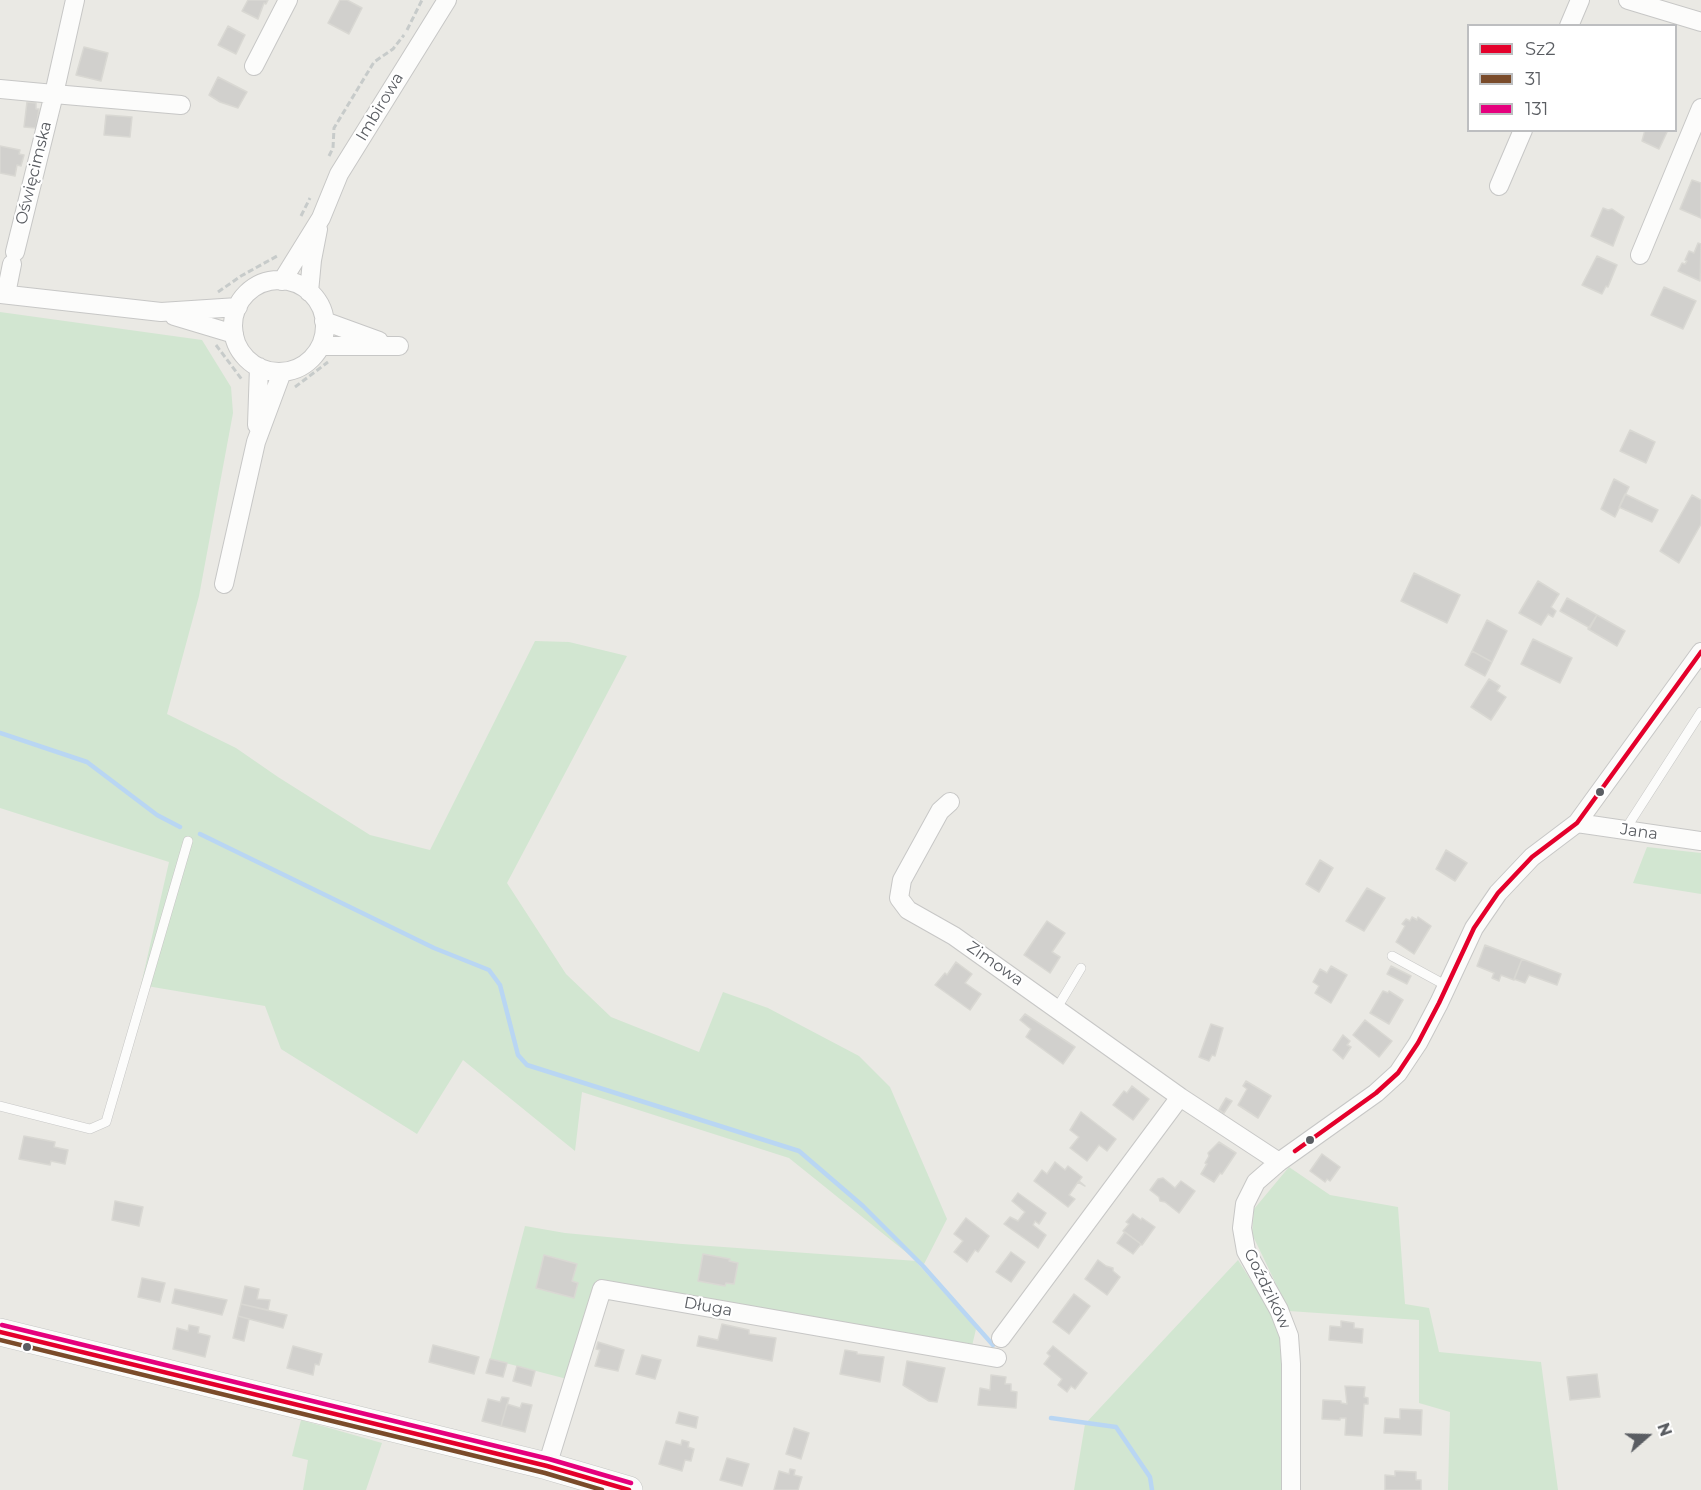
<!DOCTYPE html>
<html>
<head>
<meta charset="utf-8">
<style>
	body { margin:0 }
	#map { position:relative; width:1701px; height:1490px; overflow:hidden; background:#eae9e4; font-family:Montserrat,sans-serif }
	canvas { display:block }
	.legend { position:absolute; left:1467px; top:24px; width:210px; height:108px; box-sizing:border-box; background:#fff; border:2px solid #bdbec0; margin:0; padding:8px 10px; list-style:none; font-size:18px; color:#5a5d62 }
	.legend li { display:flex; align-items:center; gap:12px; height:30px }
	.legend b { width:30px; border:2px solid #bdbec0 }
	.north { position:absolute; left:1617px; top:1406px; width:60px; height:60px; -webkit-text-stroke:4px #fff; paint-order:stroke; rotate:70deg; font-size:16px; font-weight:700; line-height:24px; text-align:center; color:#5a5d62 }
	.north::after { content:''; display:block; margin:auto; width:21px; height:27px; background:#5a5d62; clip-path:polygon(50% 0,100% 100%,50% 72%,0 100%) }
</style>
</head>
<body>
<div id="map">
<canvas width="1701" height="1490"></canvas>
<ul class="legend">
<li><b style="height:8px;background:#e4002b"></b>Sz2</li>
<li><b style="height:8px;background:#7a4b2a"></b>31</li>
<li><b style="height:8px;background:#e5007d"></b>131</li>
</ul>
<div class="north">N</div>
</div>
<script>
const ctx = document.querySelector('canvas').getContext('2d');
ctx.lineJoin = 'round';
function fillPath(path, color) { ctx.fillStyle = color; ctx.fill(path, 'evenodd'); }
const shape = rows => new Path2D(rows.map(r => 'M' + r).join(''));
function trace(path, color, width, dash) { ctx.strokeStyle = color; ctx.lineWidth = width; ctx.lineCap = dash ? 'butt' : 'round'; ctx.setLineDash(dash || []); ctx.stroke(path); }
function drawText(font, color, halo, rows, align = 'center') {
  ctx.font = font + ' Montserrat,sans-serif'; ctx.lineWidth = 4.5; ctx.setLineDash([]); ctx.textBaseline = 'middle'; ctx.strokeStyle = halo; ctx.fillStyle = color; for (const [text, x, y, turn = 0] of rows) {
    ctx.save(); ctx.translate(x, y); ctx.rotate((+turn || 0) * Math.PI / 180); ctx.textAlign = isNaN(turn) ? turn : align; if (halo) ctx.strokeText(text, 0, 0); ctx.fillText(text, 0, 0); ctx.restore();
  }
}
const green = shape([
	[0,312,202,340,231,387,233,413,199,596,167,714,236,748,278,777,370,835,430,850,535,641,569,642,627,656,507,883,566,974,611,1017,699,1052,723,992,768,1008,859,1056,890,1087,947,1219,923,1266,917,1263,998,1351,976,1329,972,1346,597,1280,567,1379,490,1359,525,1226,565,1233,682,1244,917,1261,789,1158,582,1092,575,1151,463,1060,417,1134,281,1049,265,1006,141,985,169,862,0,808],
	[1647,847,1701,853,1701,894,1633,883],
	[1289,1167,1330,1195,1398,1207,1405,1304,1429,1308,1439,1352,1541,1362,1558,1490,1448,1490,1450,1412,1419,1403,1419,1320,1289,1311,1252,1234,1254,1209],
	[1238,1260,1271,1312,1281,1342,1283,1363,1283,1490,1074,1490,1085,1424],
	[301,1420,382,1443,366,1490,303,1490,308,1460,292,1456]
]);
const stream = shape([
	[0,733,87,762,157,815,180,827],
	[200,834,434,948,489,970,500,985,518,1055,527,1065,799,1151,863,1206,923,1266,993,1345],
	[1051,1418,1116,1427,1150,1477,1152,1490]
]);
const building = shape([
	[248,0,268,0,266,4,264,3,258,19,242,11,248,0],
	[340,0,347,0,362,8,349,34,328,23,340,0],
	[228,26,245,35,236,54,218,45,228,26],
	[84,47,108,53,101,81,76,75,84,47],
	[218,77,247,92,238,108,220,102,209,95,218,77],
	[27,102,36,103,36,109,39,109,36,128,24,127,27,102],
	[106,115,132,117,130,137,104,135,106,115],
	[1645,130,1668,130,1659,149,1642,141,1645,130],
	[0,146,20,150,19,154,24,155,21,166,17,165,15,176,0,173,0,146],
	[1692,180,1701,183,1701,218,1680,209,1692,180],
	[1603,208,1608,210,1612,209,1624,217,1613,246,1591,236,1603,208],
	[1698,243,1701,244,1700,281,1678,271,1682,263,1685,264,1687,261,1685,260,1689,251,1694,253,1698,243],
	[1597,256,1617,265,1608,287,1606,286,1602,294,1582,285,1597,256],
	[1664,287,1696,301,1683,329,1651,315,1664,287],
	[1630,430,1655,442,1646,463,1620,451,1630,430],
	[1614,479,1629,487,1615,517,1601,509,1614,479],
	[1625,494,1658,510,1652,522,1619,507,1625,494],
	[1692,495,1701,500,1701,524,1679,563,1660,551,1692,495],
	[1414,573,1460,595,1447,623,1401,601,1414,573],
	[1538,581,1559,594,1551,607,1556,611,1553,617,1548,614,1541,625,1519,613,1538,581],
	[1567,598,1597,615,1590,628,1560,611,1567,598],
	[1597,615,1625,631,1617,646,1588,629,1597,615],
	[1487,620,1507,631,1492,662,1472,651,1487,620],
	[1533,639,1572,658,1560,683,1521,664,1533,639],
	[1472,651,1492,662,1485,676,1465,665,1472,651],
	[1489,679,1500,686,1497,691,1506,697,1491,720,1471,707,1489,679],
	[1446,850,1467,863,1455,881,1436,869,1446,850],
	[1320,860,1333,868,1319,892,1306,884,1320,860],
	[1367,888,1385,898,1364,931,1346,921,1367,888],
	[1412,917,1417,920,1418,917,1431,926,1414,954,1396,942,1405,926,1402,924,1406,919,1410,921,1412,917],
	[1047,921,1065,933,1052,952,1060,957,1050,973,1024,955,1047,921],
	[1485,945,1522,959,1514,980,1501,975,1499,981,1492,978,1494,973,1477,966,1485,945],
	[1522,959,1561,974,1557,985,1529,975,1525,983,1514,979,1522,959],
	[956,962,972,974,965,983,981,994,970,1010,935,985,945,973,947,975,956,962],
	[1331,966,1347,975,1331,1003,1315,993,1319,986,1313,982,1320,969,1327,973,1331,966],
	[1391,966,1411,976,1407,984,1387,974,1391,966],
	[1383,991,1388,993,1389,991,1403,1000,1389,1024,1370,1013,1383,991],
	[1025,1014,1075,1047,1063,1064,1026,1037,1031,1029,1020,1020,1025,1014],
	[1365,1020,1392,1041,1379,1057,1353,1035,1365,1020],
	[1211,1024,1223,1028,1215,1056,1212,1055,1209,1061,1199,1057,1211,1024],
	[1343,1035,1350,1041,1347,1045,1351,1047,1343,1059,1333,1050,1343,1035],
	[1246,1081,1271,1096,1258,1118,1238,1105,1247,1089,1243,1086,1246,1081],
	[1132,1086,1149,1099,1133,1120,1113,1105,1124,1091,1127,1093,1132,1086],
	[1226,1098,1232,1101,1224,1113,1219,1110,1226,1098],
	[1081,1112,1116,1139,1107,1151,1099,1145,1087,1161,1070,1148,1079,1137,1070,1130,1081,1112],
	[24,1136,55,1142,54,1147,68,1150,65,1164,51,1161,50,1165,19,1159,24,1136],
	[1219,1142,1236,1153,1222,1174,1220,1173,1214,1182,1201,1174,1207,1164,1205,1163,1209,1156,1208,1153,1219,1142],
	[1322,1154,1340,1167,1330,1181,1327,1179,1325,1182,1310,1171,1322,1154],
	[1055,1162,1065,1170,1068,1166,1082,1177,1079,1181,1085,1186,1078,1182,1069,1195,1075,1199,1068,1207,1034,1181,1042,1170,1047,1174,1055,1162],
	[1163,1178,1175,1188,1181,1181,1195,1191,1179,1213,1165,1202,1160,1201,1159,1197,1150,1190,1158,1179,1163,1178],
	[1018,1193,1046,1213,1039,1224,1035,1221,1033,1225,1046,1235,1038,1248,1004,1224,1010,1217,1018,1221,1025,1212,1012,1201,1018,1193],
	[115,1201,143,1207,139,1226,112,1220,115,1201],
	[1133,1214,1141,1220,1142,1218,1155,1227,1142,1245,1123,1231,1129,1224,1126,1222,1133,1214],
	[966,1218,989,1236,978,1252,975,1250,967,1262,954,1252,963,1241,954,1234,966,1218],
	[1125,1232,1141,1244,1133,1254,1117,1243,1125,1232],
	[1011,1252,1025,1262,1011,1282,996,1272,1011,1252],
	[703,1254,730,1259,729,1261,738,1263,734,1284,726,1283,725,1286,698,1281,703,1254],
	[544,1255,577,1264,572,1281,578,1283,574,1298,536,1288,544,1255],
	[1098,1260,1106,1266,1113,1268,1113,1271,1120,1277,1107,1295,1085,1279,1098,1260],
	[142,1278,165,1283,160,1302,138,1297,142,1278],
	[245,1286,259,1289,257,1299,270,1300,268,1310,241,1304,245,1286],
	[175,1289,227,1300,222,1315,172,1303,175,1289],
	[1074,1294,1090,1306,1069,1334,1053,1322,1074,1294],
	[241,1304,287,1315,283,1328,238,1316,241,1304],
	[238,1316,249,1319,244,1341,233,1338,238,1316],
	[1341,1321,1354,1323,1354,1328,1363,1329,1362,1343,1329,1340,1330,1326,1341,1327,1341,1321],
	[722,1324,749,1330,749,1334,776,1338,772,1361,697,1346,699,1336,718,1340,722,1324],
	[189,1325,199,1327,198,1333,210,1336,205,1357,173,1349,177,1328,188,1331,189,1325],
	[598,1342,624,1350,618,1371,595,1366,600,1350,596,1349,598,1342],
	[433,1345,479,1357,474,1374,429,1362,433,1345],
	[293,1346,322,1354,319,1365,315,1364,313,1375,287,1368,293,1346],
	[1053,1346,1087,1373,1075,1389,1071,1386,1067,1392,1058,1385,1062,1379,1044,1364,1050,1356,1047,1353,1053,1346],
	[845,1350,857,1352,857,1354,884,1357,880,1382,840,1374,845,1350],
	[642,1355,661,1360,655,1379,636,1374,642,1355],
	[490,1359,507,1363,503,1377,486,1373,490,1359],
	[907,1361,945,1368,937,1402,929,1401,903,1385,907,1361],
	[517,1366,535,1371,531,1386,513,1381,517,1366],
	[1597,1374,1600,1397,1570,1400,1567,1377,1597,1374],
	[991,1375,1006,1377,1005,1384,1011,1384,1011,1391,1017,1392,1016,1408,978,1405,980,1388,990,1390,991,1375],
	[1345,1386,1365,1387,1364,1397,1368,1398,1368,1404,1364,1404,1362,1436,1345,1435,1346,1418,1340,1418,1340,1420,1322,1419,1323,1400,1341,1401,1341,1403,1347,1404,1345,1386],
	[502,1397,509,1398,501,1426,482,1421,488,1399,500,1402,502,1397],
	[522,1403,532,1405,525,1432,501,1426,507,1404,520,1408,522,1403],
	[1400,1409,1422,1410,1421,1435,1384,1433,1385,1418,1400,1419,1400,1409],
	[679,1412,698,1417,696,1428,676,1423,679,1412],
	[794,1428,809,1433,801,1459,786,1454,794,1428],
	[682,1440,689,1442,688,1447,694,1449,691,1461,685,1460,682,1471,659,1464,666,1441,681,1445,682,1440],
	[727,1458,749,1464,742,1486,720,1480,727,1458],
	[790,1469,795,1470,794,1475,802,1477,798,1490,774,1490,779,1471,789,1474,790,1469],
	[1395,1471,1416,1472,1416,1480,1421,1480,1421,1490,1385,1490,1385,1475,1395,1476,1395,1471]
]);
const path = shape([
	[407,30,422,0],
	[329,156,333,148,334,128,374,62,393,49,404,35],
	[301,216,310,198],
	[218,292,241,276,279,255],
	[216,345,243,381],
	[295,387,328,362]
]);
const lane = shape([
	[1625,830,1701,712],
	[1392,956,1447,986],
	[1057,1008,1081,968],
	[0,1106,90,1129,106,1122,188,841]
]);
const street = shape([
	[1628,0,1701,22],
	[1569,26,1580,0],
	[254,66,288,0],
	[0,89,54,94,75,0],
	[1499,186,1523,130],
	[15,252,54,94,181,105],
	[1640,255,1701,108],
	'233 326a46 46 0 1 1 92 0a46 46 0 1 1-92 0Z',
	[282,281,321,218,339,174,447,0],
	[309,292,312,260,318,229],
	[0,294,161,312,238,307],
	[6,294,12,264],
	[174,316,234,334],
	[324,321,379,341],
	[321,346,399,346],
	[257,425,259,367],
	[224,584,256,442,282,372],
	[950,802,940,811,902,880,899,898,908,910,954,936,1180,1097],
	[1577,823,1701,841],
	[1001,1338,1180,1097,1279,1162],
	[547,1466,602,1289,997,1358],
	[1291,1490,1291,1364,1289,1336,1279,1310,1246,1251,1242,1228,1245,1204,1256,1182,1279,1162,1376,1093,1398,1073,1418,1043,1439,1003,1474,928,1498,893,1532,857,1577,823,1701,652]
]);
const secondary = shape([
	[0,1332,547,1466,629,1490]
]);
const bus1 = shape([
	[1295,1151,1376,1093,1398,1073,1418,1043,1439,1003,1474,928,1498,893,1532,857,1577,823,1701,652],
	[0,1332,547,1466,629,1490]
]);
const bus2 = shape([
	[0,1340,545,1473,602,1490]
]);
const bus3 = shape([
	[2,1325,549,1459,631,1483]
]);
const markers = [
	[1600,792,5,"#5a5d62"],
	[1310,1140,5,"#5a5d62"],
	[27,1347,5,"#5a5d62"]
];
const streetNames = [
	["Imbirowa",380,107,-59],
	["Oświęcimska",34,173,-76],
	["Jana",1639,832,8],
	["Zimowa",995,964,35],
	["Goździków",1267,1289,64],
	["Długa",708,1307,10]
];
fillPath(green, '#d2e6d1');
trace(stream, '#b9d6f3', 4.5);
fillPath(building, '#d1d0cd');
trace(building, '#d9d8d3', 1.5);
trace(lane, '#c7c7c6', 10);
trace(street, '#c7c7c6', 20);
trace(secondary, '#c5c6c4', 28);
trace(path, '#c7cbca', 3, [6, 3]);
trace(lane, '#fcfcfb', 9);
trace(street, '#fcfcfb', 18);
trace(secondary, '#fcfcfb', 27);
trace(bus1, '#e4002b', 4.5);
trace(bus2, '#7a4b2a', 4.5);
trace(bus3, '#e5007d', 4.5);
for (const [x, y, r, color] of markers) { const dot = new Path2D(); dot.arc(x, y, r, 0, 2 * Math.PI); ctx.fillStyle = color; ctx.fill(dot); trace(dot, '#fff', 2); }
drawText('16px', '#5a5d62', '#fff', streetNames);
</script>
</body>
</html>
